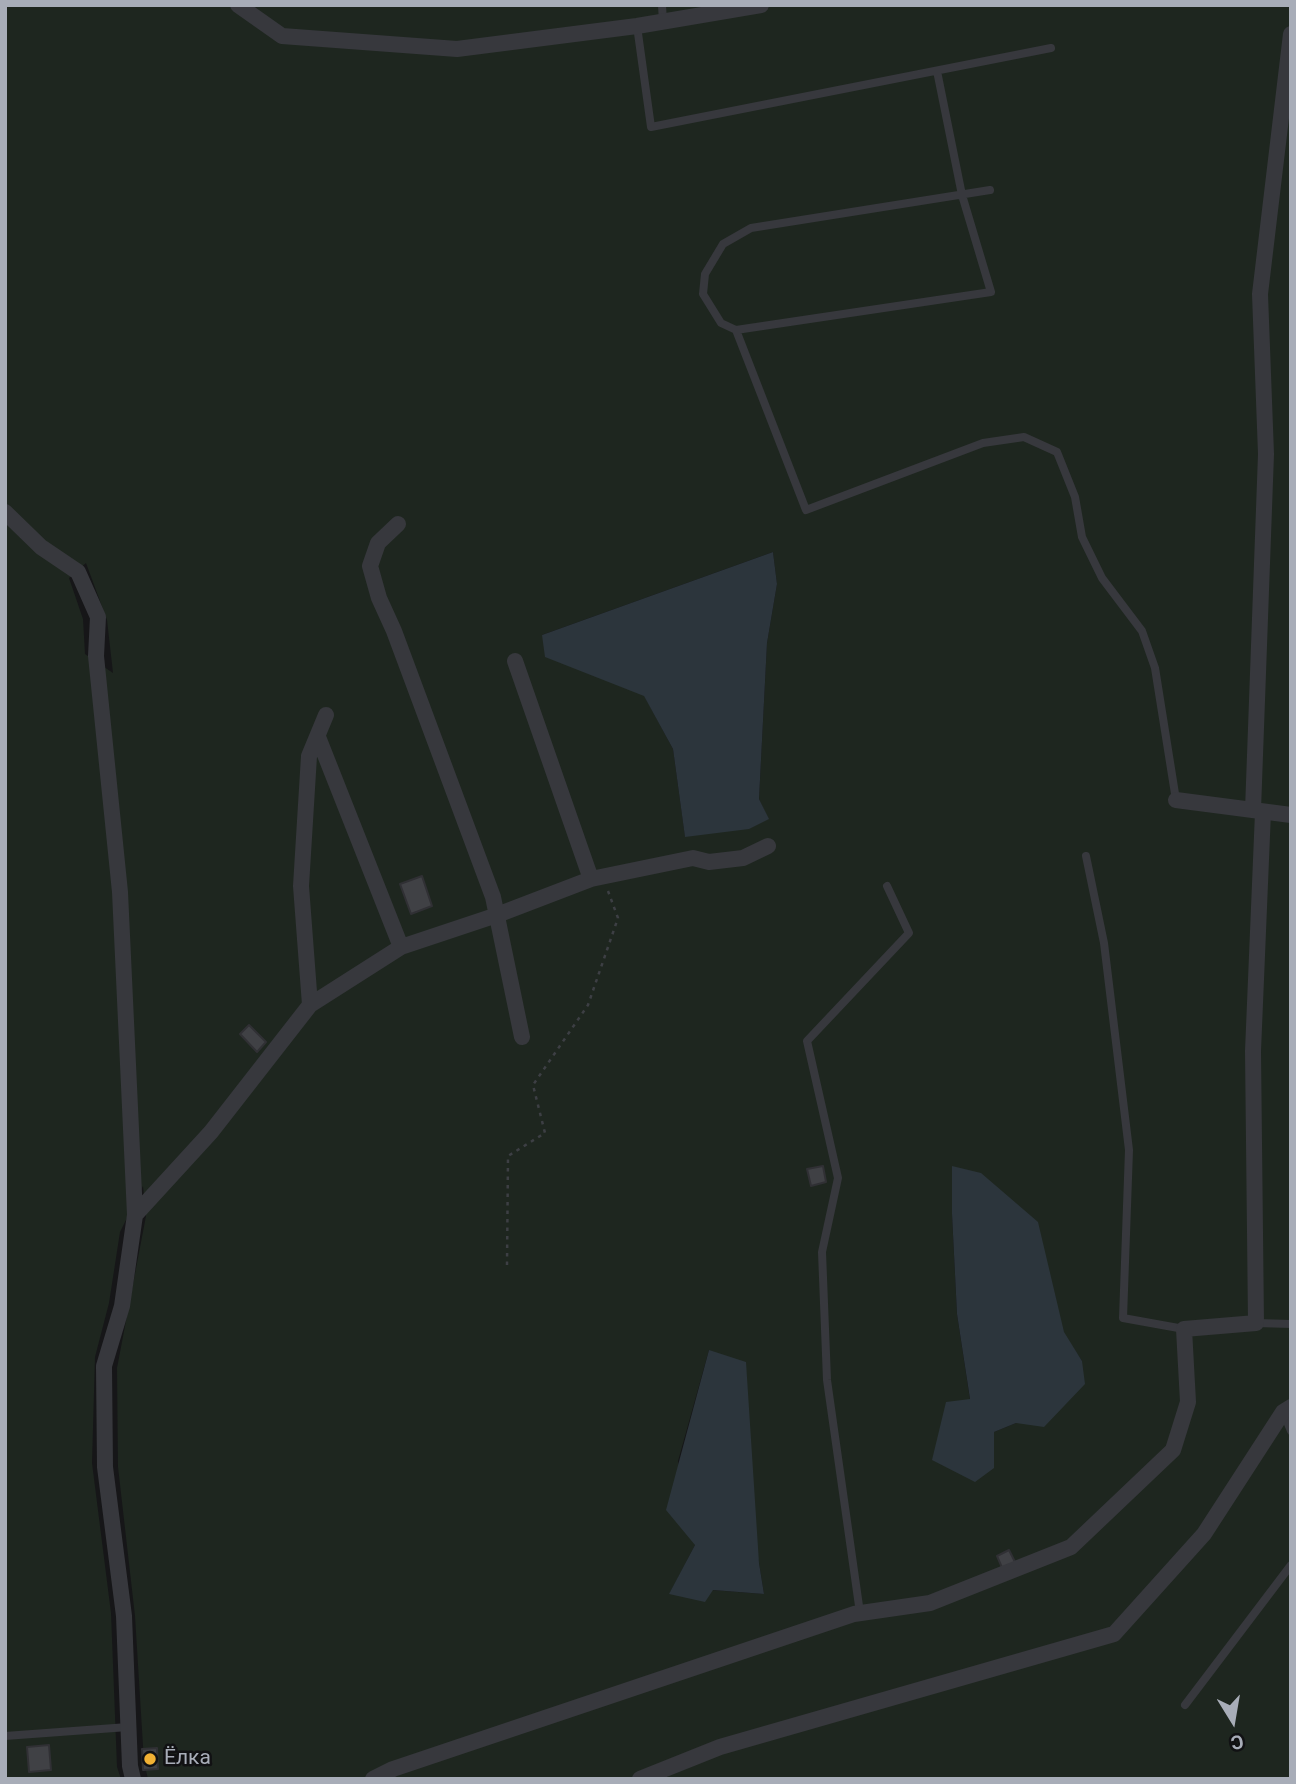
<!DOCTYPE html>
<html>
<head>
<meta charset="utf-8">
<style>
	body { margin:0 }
	#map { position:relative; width:1296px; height:1784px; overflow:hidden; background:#161618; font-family:Roboto,sans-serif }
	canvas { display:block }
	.frame { position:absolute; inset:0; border:7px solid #a8adb8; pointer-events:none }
	.north { position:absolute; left:1198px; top:1686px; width:70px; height:70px; -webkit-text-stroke:5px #111113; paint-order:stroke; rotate:169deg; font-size:19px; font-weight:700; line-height:28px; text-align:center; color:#a8adb8 }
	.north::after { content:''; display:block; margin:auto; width:24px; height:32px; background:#a8adb8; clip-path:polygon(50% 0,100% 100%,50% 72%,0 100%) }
</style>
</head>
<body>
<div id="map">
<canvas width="1296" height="1784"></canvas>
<div class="frame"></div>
<div class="north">С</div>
</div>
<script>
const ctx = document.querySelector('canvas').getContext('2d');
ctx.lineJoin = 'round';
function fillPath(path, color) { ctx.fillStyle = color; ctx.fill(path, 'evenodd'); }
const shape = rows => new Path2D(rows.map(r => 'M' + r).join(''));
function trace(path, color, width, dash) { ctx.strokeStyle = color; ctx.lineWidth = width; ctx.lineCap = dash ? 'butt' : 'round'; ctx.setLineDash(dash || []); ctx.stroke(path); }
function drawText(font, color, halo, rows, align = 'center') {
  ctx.font = font + ' Roboto,sans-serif'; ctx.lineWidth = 5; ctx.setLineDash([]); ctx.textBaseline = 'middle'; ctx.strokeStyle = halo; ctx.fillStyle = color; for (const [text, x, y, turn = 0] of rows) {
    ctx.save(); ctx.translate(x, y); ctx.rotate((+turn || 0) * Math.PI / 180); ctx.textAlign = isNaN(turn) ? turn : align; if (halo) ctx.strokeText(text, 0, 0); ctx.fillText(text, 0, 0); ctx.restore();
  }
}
const green = shape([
	[5,5,1291,5,1291,1779,148,1779,144,1762,135,1616,118,1467,117,1368,146,1216,143,1186,120,1232,109,1303,95,1357,92,1463,111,1613,117,1767,121,1779,5,1779],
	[773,552,777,584,767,643,759,799,768,819,685,836,673,749,644,695,542,635],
	[86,563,107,620,113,673,85,654,83,619,69,578],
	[953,1167,1082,1361,1016,1423,994,1432,994,1468,970,1400,957,1314,952,1214],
	[709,1350,759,1563,764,1594,712,1590,670,1593,695,1545,678,1461]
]);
const water = shape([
	[773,552,777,584,767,643,759,799,769,819,749,829,685,837,673,749,644,696,545,657,542,635],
	[952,1166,981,1173,1038,1222,1064,1332,1082,1361,1085,1384,1044,1427,1016,1423,994,1432,994,1468,975,1482,932,1460,946,1402,970,1399,957,1314,952,1214],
	[709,1350,746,1362,759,1563,764,1594,713,1590,705,1602,669,1594,695,1545,666,1510]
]);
const building = shape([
	[422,876,432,906,411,914,400,884,422,876],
	[249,1025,266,1042,257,1052,240,1034,249,1025],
	[823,1166,826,1182,811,1186,807,1169,823,1166],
	[1009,1550,1016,1564,1003,1570,997,1556,1009,1550],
	[49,1745,51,1770,29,1772,27,1747,49,1745],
	[157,1748,158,1769,143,1770,142,1749,157,1748]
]);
const path = shape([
	[507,1265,508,1156,545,1133,533,1085,588,1005,618,918,608,891]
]);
const lane = shape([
	[662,5,663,22],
	[637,26,651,127,1051,48],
	[937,71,962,195,991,292,736,330,806,510,983,443,1024,437,1057,452,1075,497,1082,537,1102,578,1142,631,1155,668,1176,800],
	[736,330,721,323,703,294,705,274,723,244,751,228,990,190],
	[1086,856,1104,943,1129,1150,1123,1318,1184,1329],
	[1256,1323,1291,1324],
	[1283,1412,1291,1431],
	[860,1613,827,1380,822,1252,838,1178,807,1041,909,933,887,886],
	[1185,1705,1291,1565],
	[5,1736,128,1727]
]);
const street = shape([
	[238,5,282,36,457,49,637,26,761,5],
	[5,512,41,547,78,572,98,617,96,656,120,892,135,1215,122,1306,104,1366,105,1467,124,1616,130,1766,133,1779],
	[398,524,378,543,370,566,379,598,394,631,493,897,522,1037],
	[515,661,591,879],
	[318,737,401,947],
	[1176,800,1291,815],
	[1253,810,1266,454,1260,294,1291,34],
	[310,1005,301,886,309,756,326,715],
	[135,1215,211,1132,310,1005,401,947,497,915,591,879,693,858,709,862,743,858,768,846],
	[373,1779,393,1769,854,1614,930,1603,1071,1547,1173,1450,1188,1402,1184,1329,1256,1323,1253,1051,1263,812],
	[640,1779,720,1747,1114,1634,1204,1534,1283,1412,1291,1407]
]);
const markers = [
	[150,1759,7,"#f2b134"]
];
const poiNames = [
	["Ёлка",164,1759]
];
fillPath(green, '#1e261f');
fillPath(water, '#2c353c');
fillPath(building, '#404145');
trace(building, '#303034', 2);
trace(path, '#3d3f44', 2.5, [3.5, 5]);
trace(lane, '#37383d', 8);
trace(street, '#37383d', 16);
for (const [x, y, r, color] of markers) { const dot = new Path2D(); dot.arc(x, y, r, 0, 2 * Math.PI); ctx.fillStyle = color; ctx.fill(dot); trace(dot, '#111113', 2.5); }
drawText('21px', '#a8adb8', '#111113', poiNames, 'left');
</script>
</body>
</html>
